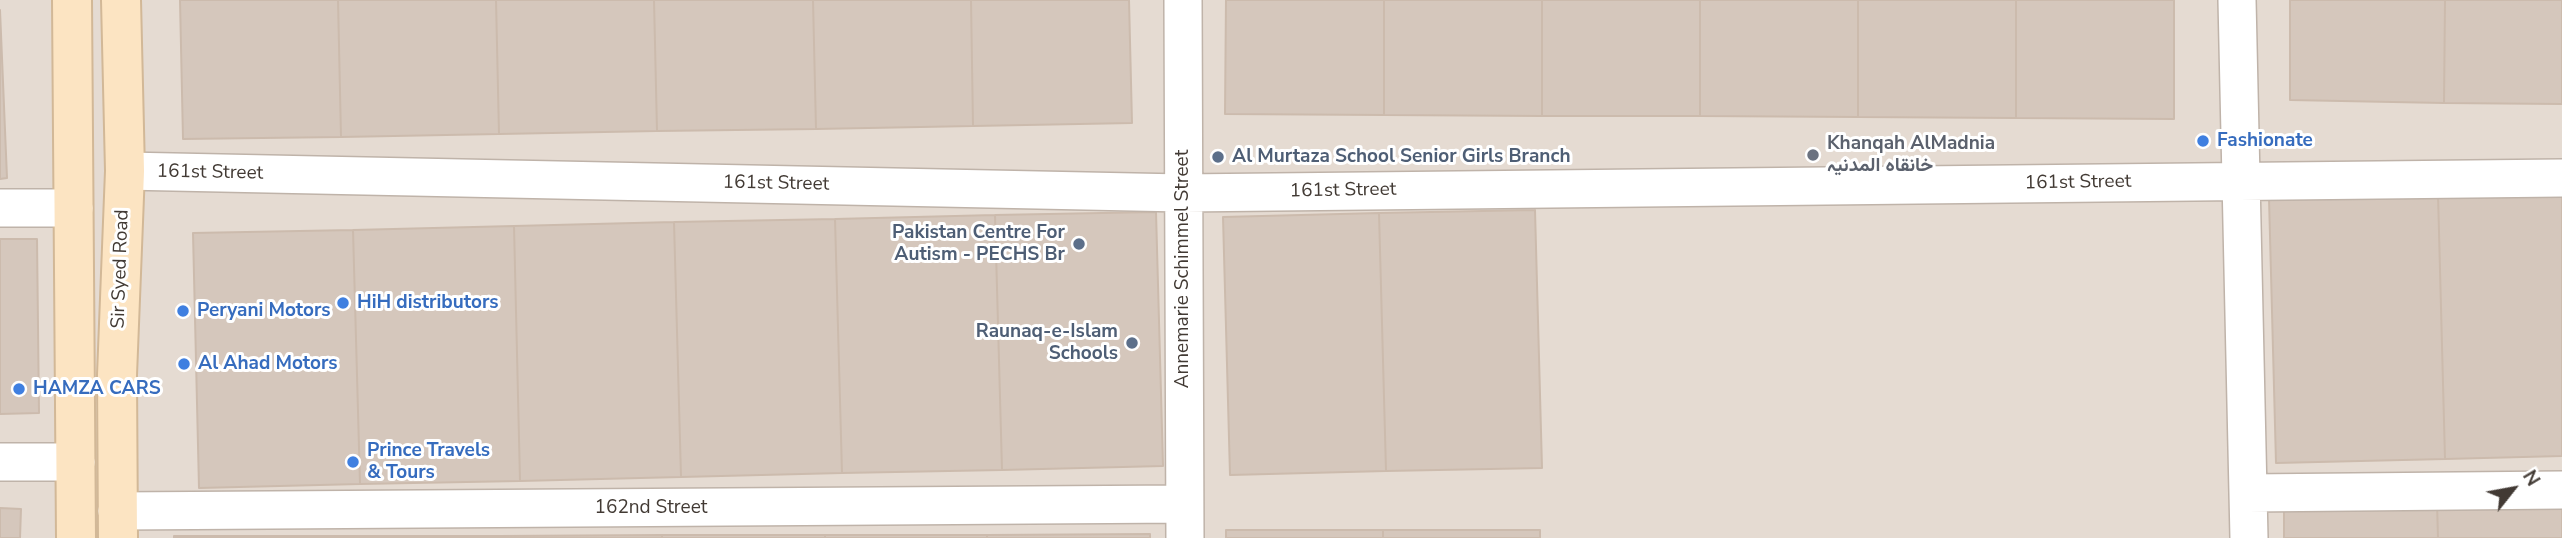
<!DOCTYPE html>
<html>
<head>
<meta charset="utf-8">
<style>
	body { margin:0 }
	#map { position:relative; width:2562px; height:538px; overflow:hidden; background:#f1eae3; font-family:"Nunito Sans",sans-serif }
	canvas { display:block }
	.north { position:absolute; left:2478px; top:454px; width:70px; height:70px; -webkit-text-stroke:5px #fff; paint-order:stroke; rotate:59deg; font-size:19px; font-weight:700; line-height:28px; text-align:center; color:#423a34 }
	.north::after { content:''; display:block; margin:auto; width:24px; height:32px; background:#423a34; clip-path:polygon(50% 0,100% 100%,50% 72%,0 100%) }
</style>
</head>
<body>
<div id="map">
<canvas width="2562" height="538"></canvas>
<div class="north">N</div>
</div>
<script>
const ctx = document.querySelector('canvas').getContext('2d');
ctx.lineJoin = 'round';
function fillPath(path, color) { ctx.fillStyle = color; ctx.fill(path, 'evenodd'); }
const shape = rows => new Path2D(rows.map(r => 'M' + r).join(''));
function trace(path, color, width, dash) { ctx.strokeStyle = color; ctx.lineWidth = width; ctx.lineCap = dash ? 'butt' : 'round'; ctx.setLineDash(dash || []); ctx.stroke(path); }
function drawText(font, color, halo, rows, align = 'center') {
  ctx.font = font + ' "Nunito Sans",Vazirmatn,sans-serif'; ctx.lineWidth = 6; ctx.setLineDash([]); ctx.textBaseline = 'middle'; ctx.strokeStyle = halo; ctx.fillStyle = color; for (const [text, x, y, turn = 0] of rows) {
    ctx.save(); ctx.translate(x, y); ctx.rotate((+turn || 0) * Math.PI / 180); ctx.textAlign = isNaN(turn) ? turn : align; if (halo) ctx.strokeText(text, 0, 0); ctx.fillText(text, 0, 0); ctx.restore();
  }
}
const residential = shape([
	[0,0,2562,0,2562,538,0,538]
]);
const building = shape([
	[180,0,338,0,341,137,183,139,180,0],
	[338,0,496,0,499,134,341,137,338,0],
	[496,0,654,0,657,131,499,134,496,0],
	[654,0,813,0,816,129,657,131,654,0],
	[813,0,971,0,973,126,816,129,813,0],
	[971,0,1129,0,1132,123,973,126,971,0],
	[1226,0,1384,0,1384,115,1225,114,1226,0],
	[1384,0,1542,0,1542,116,1384,115,1384,0],
	[1542,0,1700,0,1700,116,1542,116,1542,0],
	[1700,0,1858,0,1858,117,1700,116,1700,0],
	[1858,0,2016,0,2016,118,1858,117,1858,0],
	[2016,0,2174,0,2174,119,2016,118,2016,0],
	[2290,0,2445,0,2444,103,2290,100,2290,0],
	[2445,0,2562,0,2562,104,2444,103,2445,0],
	[0,10,7,178,0,179,0,10],
	[2562,192,2562,456,2445,459,2438,194,2562,192],
	[2438,194,2445,459,2276,463,2269,198,2438,194],
	[1535,210,1542,468,1386,471,1379,213,1535,210],
	[1156,212,1163,466,1002,470,995,215,1156,212],
	[1379,213,1386,471,1230,475,1223,217,1379,213],
	[995,215,1002,470,842,473,835,219,995,215],
	[835,219,842,473,681,477,674,222,835,219],
	[674,222,681,477,520,481,514,226,674,222],
	[514,226,520,481,360,484,353,230,514,226],
	[353,230,360,484,199,488,193,233,353,230],
	[0,239,37,239,39,413,0,414,0,239],
	[2284,500,2437,503,2438,538,2284,538,2284,500],
	[2562,501,2562,538,2438,538,2437,503,2562,501],
	[0,508,21,509,20,538,0,538,0,508],
	[1226,530,1383,530,1383,538,1226,538,1226,530],
	[1383,530,1540,530,1540,538,1383,538,1383,530],
	[1150,534,1150,538,987,538,987,535,1150,534],
	[662,535,825,535,825,538,662,538,662,535],
	[662,535,662,538,499,538,499,536,662,535],
	[825,535,987,535,987,538,825,538,825,535],
	[174,536,336,536,336,538,174,538,174,536],
	[336,536,499,536,499,538,336,538,336,536]
]);
const street = shape([
	[1183,0,1185,538],
	[2237,0,2249,538],
	[125,171,1182,193,2562,178],
	[0,208,74,208],
	[0,462,76,462],
	[2248,493,2562,490],
	[117,511,1184,504]
]);
const secondary = shape([
	[72,0,76,538],
	[118,538,117,375,125,171,121,0]
]);
const markers = [
	[2203,141,7,"#3f7fe0"],
	[1813,155,7,"#6b7280"],
	[1218,157,7,"#5c6f8a"],
	[1079,244,7,"#5c6f8a"],
	[343,303,7,"#3f7fe0"],
	[183,311,7,"#3f7fe0"],
	[1132,343,7,"#5c6f8a"],
	[184,364,7,"#3f7fe0"],
	[19,389,7,"#3f7fe0"],
	[353,462,7,"#3f7fe0"]
];
const shopNames = [
	["Fashionate",2217,141],
	["HiH distributors",357,303],
	["Peryani Motors",197,311],
	["Al Ahad Motors",198,364],
	["HAMZA CARS",33,389],
	["Prince Travels",367,451],
	["& Tours",367,473]
];
const worshipNames = [
	["Khanqah AlMadnia",1827,144],
	["خانقاہ المدنیہ",1827,166]
];
const serviceNames = [
	["Al Murtaza School Senior Girls Branch",1232,157,"left"],
	["Pakistan Centre For",1065,233],
	["Autism - PECHS Br",1065,255],
	["Raunaq-e-Islam",1118,332],
	["Schools",1118,354]
];
const streetNames = [
	["161st Street",210,173,1],
	["161st Street",2078,183,-1],
	["161st Street",776,184,1],
	["161st Street",1343,191,-1],
	["Sir Syed Road",121,269,-88],
	["Annemarie Schimmel Street",1183,269,-90],
	["162nd Street",651,508]
];
fillPath(residential, '#e5dbd2');
fillPath(building, '#d5c7bc');
trace(building, '#ccbbad', 2);
trace(street, '#bfb3a9', 40);
trace(secondary, '#d2b897', 42);
trace(street, '#fff', 37);
trace(secondary, '#fce4c2', 38);
for (const [x, y, r, color] of markers) { const dot = new Path2D(); dot.arc(x, y, r, 0, 2 * Math.PI); ctx.fillStyle = color; ctx.fill(dot); trace(dot, '#fff', 2.5); }
drawText('bold 19px', '#366cbe', '#fff', shopNames, 'left');
drawText('bold 19px', '#5b616d', '#fff', worshipNames, 'left');
drawText('bold 19px', '#4e5e75', '#fff', serviceNames, 'right');
drawText('19px', '#423a34', '#fff', streetNames);
</script>
</body>
</html>
